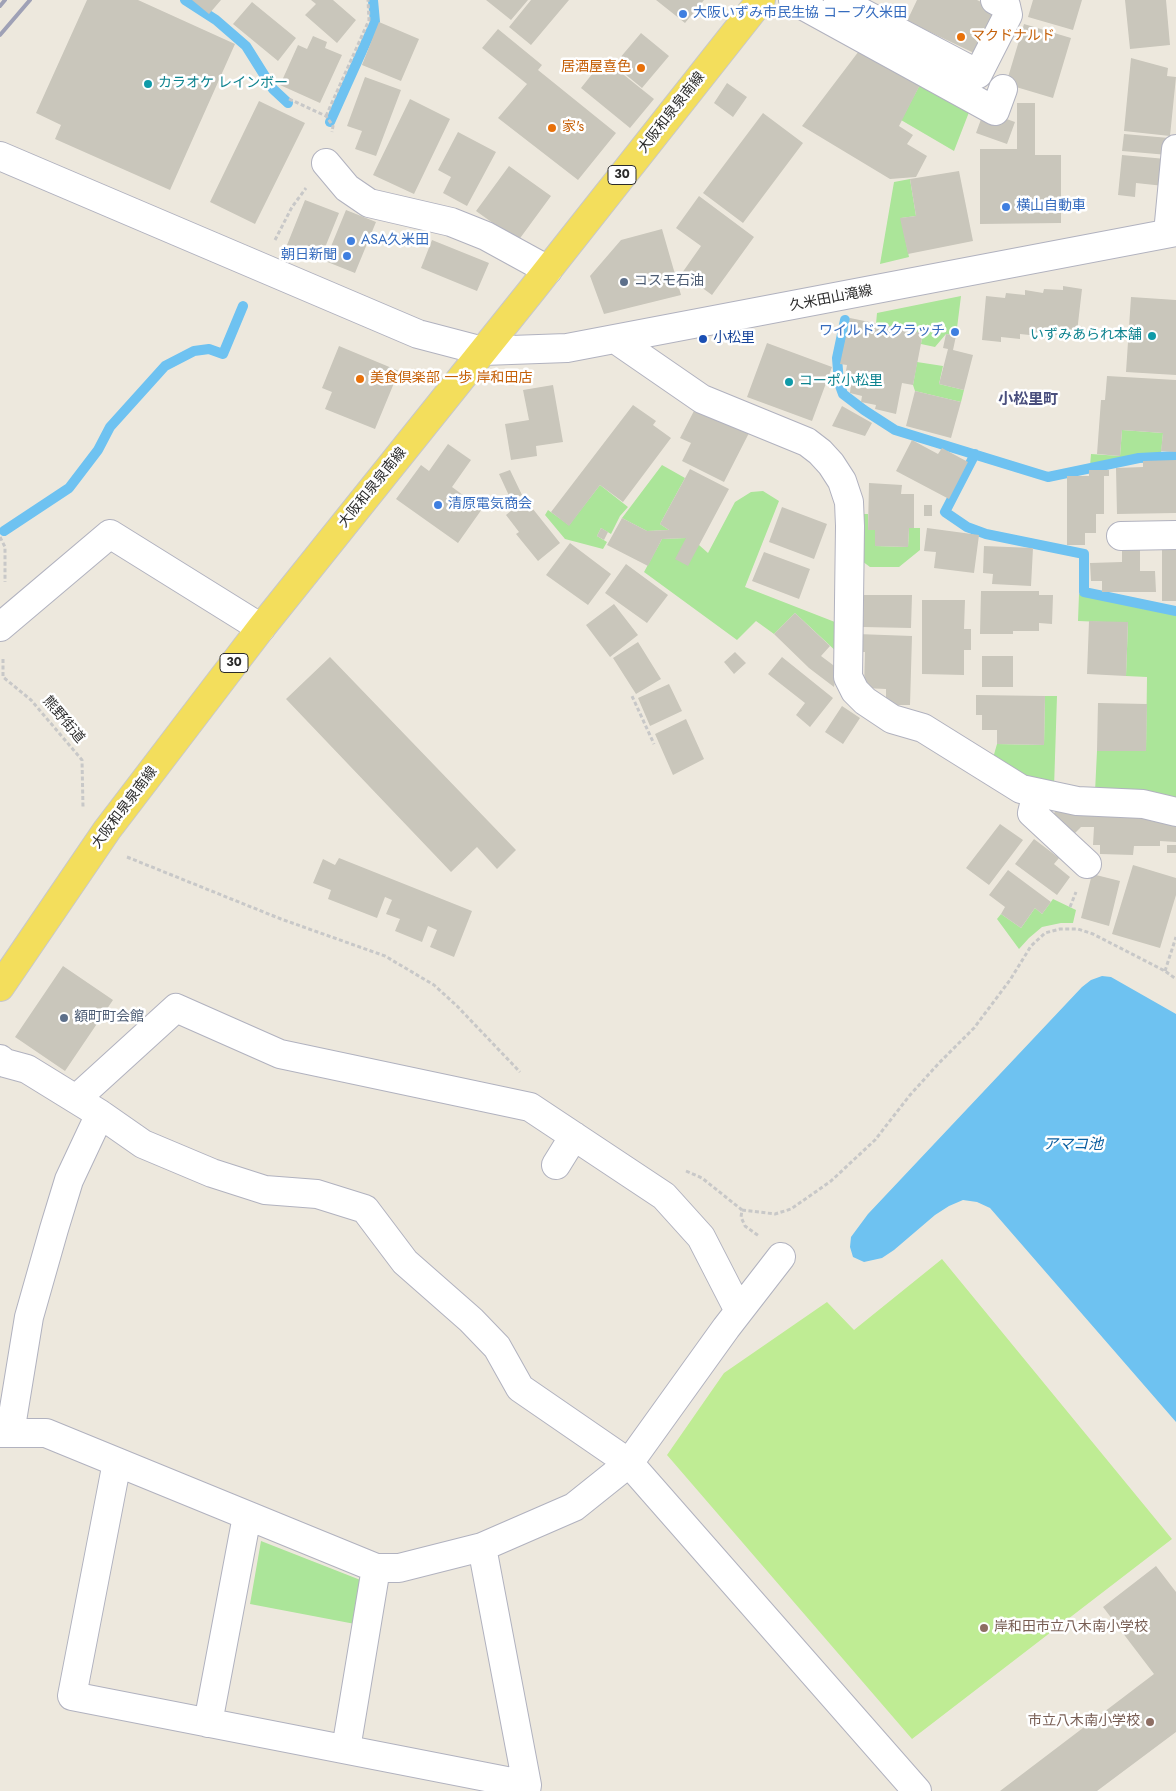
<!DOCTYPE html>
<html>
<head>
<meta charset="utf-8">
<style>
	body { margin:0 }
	canvas { display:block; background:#ede8dd }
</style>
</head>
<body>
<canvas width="1176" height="1791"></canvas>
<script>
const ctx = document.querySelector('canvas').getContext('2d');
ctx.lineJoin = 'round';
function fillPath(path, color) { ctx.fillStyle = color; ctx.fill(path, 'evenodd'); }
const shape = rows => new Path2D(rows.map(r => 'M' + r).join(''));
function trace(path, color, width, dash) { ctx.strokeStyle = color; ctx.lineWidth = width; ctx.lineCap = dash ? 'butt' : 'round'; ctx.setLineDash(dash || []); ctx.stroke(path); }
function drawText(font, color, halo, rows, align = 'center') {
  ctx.font = font + ' Jost,"Noto Sans JP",sans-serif'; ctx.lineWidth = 5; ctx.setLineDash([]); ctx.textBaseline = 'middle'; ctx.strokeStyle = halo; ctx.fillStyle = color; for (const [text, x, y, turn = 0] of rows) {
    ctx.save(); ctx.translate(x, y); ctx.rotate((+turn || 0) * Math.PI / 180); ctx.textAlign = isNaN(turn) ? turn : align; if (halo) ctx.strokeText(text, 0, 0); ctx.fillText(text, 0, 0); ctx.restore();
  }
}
const green = shape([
	[922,81,971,107,954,151,901,120],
	[910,179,916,216,901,218,909,257,880,264,894,182],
	[961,296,956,336,946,334,935,347,921,344,923,333,876,324,877,313],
	[917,362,943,366,939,384,964,390,961,402,915,391,913,385],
	[1122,430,1163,433,1161,454,1140,456,1090,466,1091,454,1120,456],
	[662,465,685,478,660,524,669,530,647,531,622,518],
	[600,485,628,507,620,516,611,534,601,528,597,536,607,542,603,549,565,539,545,515,548,510,569,525],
	[763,491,779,501,745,587,840,624,839,654,795,613,774,634,756,621,737,640,644,572,662,539,686,538,699,545,708,553,735,502,751,492],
	[856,514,868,514,868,530,875,530,875,546,908,547,909,528,920,528,920,550,899,567,870,567,858,558],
	[1079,594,1176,615,1176,800,1095,792,1097,751,1146,751,1147,677,1126,676,1128,623,1078,621],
	[1045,696,1057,696,1054,788,1027,782,993,758,997,744,1044,745],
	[1053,899,1076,910,1073,923,1061,923,1042,927,1029,938,1019,949,997,919,1001,914,1021,928,1035,908,1042,914],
	[261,1541,363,1581,355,1624,250,1604]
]);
const pitch = shape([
	[942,1259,1172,1539,912,1739,667,1455,724,1373,827,1302,854,1330]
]);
const water = shape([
	[1102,976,1111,977,1176,1014,1176,1422,990,1208,977,1202,963,1200,949,1206,935,1215,894,1250,882,1258,864,1262,853,1257,850,1247,851,1237,868,1214,1082,987,1091,980]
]);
const stream = shape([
	[185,0,216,20,246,46,273,89,288,103],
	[330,122,375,22,373,0],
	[845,320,837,358,839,383,843,394,864,410,895,430,1048,477,1139,458,1176,456],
	[975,454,945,512,967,527,986,534,1084,554,1084,592,1176,611],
	[4,531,69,488,98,450,110,427,165,366,194,351,209,349,223,354,243,306]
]);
const building = shape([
	[87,0,138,0,235,44,170,190,55,139,61,125,36,113],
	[192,0,221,0,209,14],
	[311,0,333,0,356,20,337,43,305,15,316,4],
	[486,0,528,0,511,20],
	[531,0,569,0,531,45,509,27],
	[656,0,704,0,685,23],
	[917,0,977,0,996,9,974,53,907,21],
	[1033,0,1082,0,1073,30,1028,17],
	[1125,0,1166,0,1170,45,1130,49],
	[252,2,296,38,278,61,233,24],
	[379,22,419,39,401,81,362,65],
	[1024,24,1071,38,1053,98,1006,84],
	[498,29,542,65,538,70,616,133,578,180,498,118,527,84,482,48],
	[641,33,669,56,642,88,614,65],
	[313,36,327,42,325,48,342,55,320,103,280,85,298,45,307,49],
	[862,47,922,81,899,126,913,135,907,144,927,156,916,177,890,179,802,126],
	[1131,58,1168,68,1167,76,1176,77,1170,136,1124,131],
	[604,59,654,99,630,128,581,88],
	[365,77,401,90,376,156,355,149,362,131,347,126],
	[727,83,747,97,733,117,714,103],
	[410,99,450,119,414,194,373,175],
	[259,101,305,123,255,224,210,202],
	[1017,103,1035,103,1035,155,1061,155,1061,223,980,224,980,149,1017,149],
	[984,111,1015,122,1007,144,976,133],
	[763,113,803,143,743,223,703,193],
	[458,132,496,152,467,206,443,193,451,177,438,170],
	[1124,134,1169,138,1168,155,1122,151],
	[1122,155,1166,159,1164,186,1136,183,1135,197,1118,195],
	[509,166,551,196,518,241,476,211],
	[959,171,973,241,908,254,900,218,916,216,910,179],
	[699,196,754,237,712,295,682,273,701,246,676,228],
	[305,200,339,213,324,250,314,246,311,254,287,245],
	[346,210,376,222,355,273,325,261],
	[662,229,681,295,604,314,590,276,621,240],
	[432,240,489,263,477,291,421,268],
	[1063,286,1082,289,1077,332,1059,330,1058,335,1039,332,1039,336,1020,334,1020,339,1001,337,1001,342,982,340,986,296,1005,298,1006,293,1025,295,1025,290,1043,293,1044,289,1063,290],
	[1131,297,1176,300,1176,375,1126,372],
	[850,318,923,333,913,385,902,383,896,414,875,409,876,405,861,402,862,396,850,393,851,383,844,382,847,365,840,364],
	[946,334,956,336,953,350,973,355,964,390,939,384,948,349,943,348],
	[767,343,832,367,812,421,747,397],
	[339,346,399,371,375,429,325,409,332,392,322,388],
	[1107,376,1176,380,1176,452,1161,451,1163,433,1122,430,1120,456,1097,454,1101,400,1105,400],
	[553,385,563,442,536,446,537,456,511,460,505,424,529,420,523,390],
	[915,391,961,402,951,438,906,426],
	[633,405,656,421,653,425,671,438,623,502,600,485,569,526,551,512],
	[842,406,872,423,865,436,832,426],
	[696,407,749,433,724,482,682,461,691,443,680,438],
	[912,440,938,454,942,448,968,462,949,499,896,471],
	[448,444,471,460,452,487,482,509,458,543,396,499,421,465,429,471],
	[1176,460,1176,513,1117,514,1116,468,1143,467,1143,461],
	[690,469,729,489,688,566,675,559,686,538,662,539,648,566,607,545,622,518,647,531,669,530,660,524],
	[510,470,522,495,511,500,499,474],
	[1089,470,1109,470,1109,476,1104,476,1104,514,1096,514,1096,533,1085,533,1085,545,1067,545,1067,476,1089,476],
	[869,483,902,485,901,494,914,494,914,528,909,528,908,547,875,546,875,530,868,530],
	[525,499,560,543,538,561,516,534,519,532,506,515],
	[924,505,932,505,932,516,924,516],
	[782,507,827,524,814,559,769,542],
	[601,528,608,532,604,540,597,536],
	[927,528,979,535,974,573,934,568,936,552,924,551],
	[570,543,611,574,588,605,546,575],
	[984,546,1033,548,1031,586,992,584,993,574,983,573],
	[1122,550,1140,550,1140,571,1155,571,1156,592,1102,592,1102,581,1091,581,1090,563,1122,562],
	[1162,550,1176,550,1176,601,1162,601],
	[764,552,810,569,799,599,752,581],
	[626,564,668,595,647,623,605,593],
	[981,591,1039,591,1039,595,1053,595,1052,624,1039,623,1039,631,1013,631,1013,634,980,634],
	[864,595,912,595,911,628,863,627],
	[922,600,965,600,964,629,971,629,971,650,964,650,964,675,922,674],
	[614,604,638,635,610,657,586,625],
	[795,613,830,646,821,656,837,668,834,687,809,668,774,634],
	[1089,621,1128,622,1126,676,1087,674],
	[857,634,912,636,910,705,886,705,886,689,864,688,865,652,856,652],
	[638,642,661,679,636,694,613,658],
	[735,652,746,663,734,674,724,662],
	[982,656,1013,656,1013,687,982,687],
	[330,657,516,850,497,869,477,847,451,872,286,699],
	[782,657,833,698,810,727,796,715,805,703,768,674],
	[669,684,682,711,650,726,638,698],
	[976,695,1045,696,1044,745,997,744,997,730,982,730,982,715,976,715],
	[1098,703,1147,704,1146,751,1097,751],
	[842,706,860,718,843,744,825,732],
	[686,719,704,759,673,775,655,734],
	[1057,809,1176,821,1176,842,1160,841,1160,846,1134,846,1133,855,1100,854,1100,845,1093,845,1094,827,1081,827,1074,834,1052,816],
	[1000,824,1023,840,989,885,966,868],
	[1034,839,1059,858,1054,864,1070,877,1057,895,1015,864],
	[1167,845,1176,845,1176,853,1167,853],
	[339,858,472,911,454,957,430,947,437,930,428,926,422,942,395,931,400,919,386,914,392,900,385,897,377,918,328,899,331,890,313,883,323,859,335,865],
	[1133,865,1176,878,1176,895,1160,948,1112,934],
	[1008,870,1051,902,1042,914,1035,908,1021,928,1001,914,1005,907,989,895],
	[1092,874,1120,881,1109,926,1081,918],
	[63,966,113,1000,65,1071,15,1037],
	[1156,1566,1176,1592,1176,1732,1097,1791,1000,1791,1154,1674,1103,1607]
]);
const path = shape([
	[289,99,326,116,333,126,332,132],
	[326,116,369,20,368,0],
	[275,240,292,207,306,188],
	[0,537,5,547,5,582],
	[3,659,3,677,31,700,82,760,83,807],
	[632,696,654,744],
	[127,857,281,919,385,956,434,985,457,1006,520,1072],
	[1070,907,1076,892],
	[1165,971,1176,937],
	[686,1171,702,1178,742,1210,741,1217,745,1226,759,1236],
	[742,1210,775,1214,791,1209,831,1181,875,1140,910,1095,939,1063,974,1028,1010,980,1031,946,1045,933,1060,929,1078,929,1093,934,1165,971,1176,979]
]);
const minor = shape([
	[793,0,995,111,1003,89],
	[838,0,978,74,1008,15,1006,6,995,0],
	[0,156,418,334,483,351,567,348,1176,232],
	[326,163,347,188,369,203,451,222,486,236,548,270],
	[1168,233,1176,149],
	[615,339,702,399,807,442,820,452,831,464,842,481,849,502,850,526,848,677,855,691,865,701,892,719,923,728,1021,789,1077,801,1143,804,1176,812],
	[1121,536,1176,535],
	[0,627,110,534,261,628],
	[1037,793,1032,813,1087,864],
	[0,1059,5,1063,27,1069,100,1114,143,1144,212,1173,265,1190,317,1194,365,1209,405,1262,471,1320,497,1347,520,1388,629,1463,726,1328,781,1257],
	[76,1099,176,1008,280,1054,530,1107,664,1196,701,1237,739,1311],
	[556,1165,574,1136],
	[0,1433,46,1433,376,1568,399,1568,482,1547,574,1507,629,1463,917,1791],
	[10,1433,29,1317,54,1229,69,1180,100,1114],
	[117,1462,72,1696,527,1785],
	[482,1547,527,1785,526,1791],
	[208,1723,247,1516],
	[346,1749,376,1568]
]);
const major = shape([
	[0,987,107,830,261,628,532,290,761,0]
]);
const rail = shape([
	[0,6,5,0],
	[0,35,30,0]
]);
const markers = [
	[683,14,5,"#3f7fe0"],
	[961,37,5,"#e8710a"],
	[641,68,5,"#e8710a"],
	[148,84,5,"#0f9aa8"],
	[552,128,5,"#e8710a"],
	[1006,207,5,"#3f7fe0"],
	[351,241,5,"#3f7fe0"],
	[347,256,5,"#3f7fe0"],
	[624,282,5,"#5c6f8a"],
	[955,332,5,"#3f7fe0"],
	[1152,336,5,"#0f9aa8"],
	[703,339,5,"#1a4fb4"],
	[360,379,5,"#e8710a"],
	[789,382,5,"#0f9aa8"],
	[438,505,5,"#3f7fe0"],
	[64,1018,5,"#5c6f8a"],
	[984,1628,5,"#8d6e63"],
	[1150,1722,5,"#8d6e63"]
];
const shields = [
	[622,175,28],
	[234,663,28]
];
const shieldNames = [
	["30",622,175],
	["30",234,663]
];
const shopNames = [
	["大阪いずみ市民生協 コープ久米田",693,14],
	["横山自動車",1016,207],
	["ASA久米田",361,241],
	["朝日新聞",337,256,"right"],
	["ワイルドスクラッチ",945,332,"right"],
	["清原電気商会",448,505]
];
const foodNames = [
	["マクドナルド",971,37],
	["居酒屋喜色",631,68,"right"],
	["家's",562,128],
	["美食倶楽部 一歩 岸和田店",370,379]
];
const cultureNames = [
	["カラオケ レインボー",158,84],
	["いずみあられ本舗",1142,336,"right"],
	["コーポ小松里",799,382]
];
const streetNames = [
	["大阪和泉泉南線",672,113,-52],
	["久米田山滝線",831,299,-11],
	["大阪和泉泉南線",373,488,-51],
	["熊野街道",63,720,50],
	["大阪和泉泉南線",125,808,-53]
];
const serviceNames = [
	["コスモ石油",634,282],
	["額町町会館",74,1018]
];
const transitNames = [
	["小松里",713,339]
];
const educationNames = [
	["岸和田市立八木南小学校",994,1628],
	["市立八木南小学校",1140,1722,"right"]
];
const neighbourhoodNames = [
	["小松里町",1028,400]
];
const waterNames = [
	["アマコ池",1073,1145]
];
fillPath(green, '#abe599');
fillPath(pitch, '#bfec94');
fillPath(water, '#6ec2f1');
trace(stream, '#6ec2f1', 10);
fillPath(building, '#c9c6bb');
trace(minor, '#b1b2bf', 30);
trace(major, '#c8c8c8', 30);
trace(path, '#c8c8c8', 3, [4, 2.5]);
trace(minor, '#fff', 28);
trace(major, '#f3de5c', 28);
trace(rail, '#9fa1b6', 4);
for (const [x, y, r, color] of markers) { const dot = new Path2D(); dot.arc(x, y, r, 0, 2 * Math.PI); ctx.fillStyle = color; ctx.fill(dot); trace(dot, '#fff', 2); }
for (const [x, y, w] of shields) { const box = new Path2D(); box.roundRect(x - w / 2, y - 9.5, w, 19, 4); ctx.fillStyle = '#fff'; ctx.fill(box); trace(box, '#2b2b2b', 1); }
drawText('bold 12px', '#2b2b2b', null, shieldNames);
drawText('14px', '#366cbe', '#fff', shopNames, 'left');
drawText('14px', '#c56008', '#fff', foodNames, 'left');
drawText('14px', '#0d838f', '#fff', cultureNames, 'left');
drawText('14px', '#2b2b2b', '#fff', streetNames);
drawText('14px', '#4e5e75', '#fff', serviceNames, 'left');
drawText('14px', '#164399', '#fff', transitNames, 'left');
drawText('14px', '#785e54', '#fff', educationNames, 'left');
drawText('bold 15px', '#4a4f7d', '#fff', neighbourhoodNames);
drawText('italic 15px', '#0b5e9f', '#fff', waterNames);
</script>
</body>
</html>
